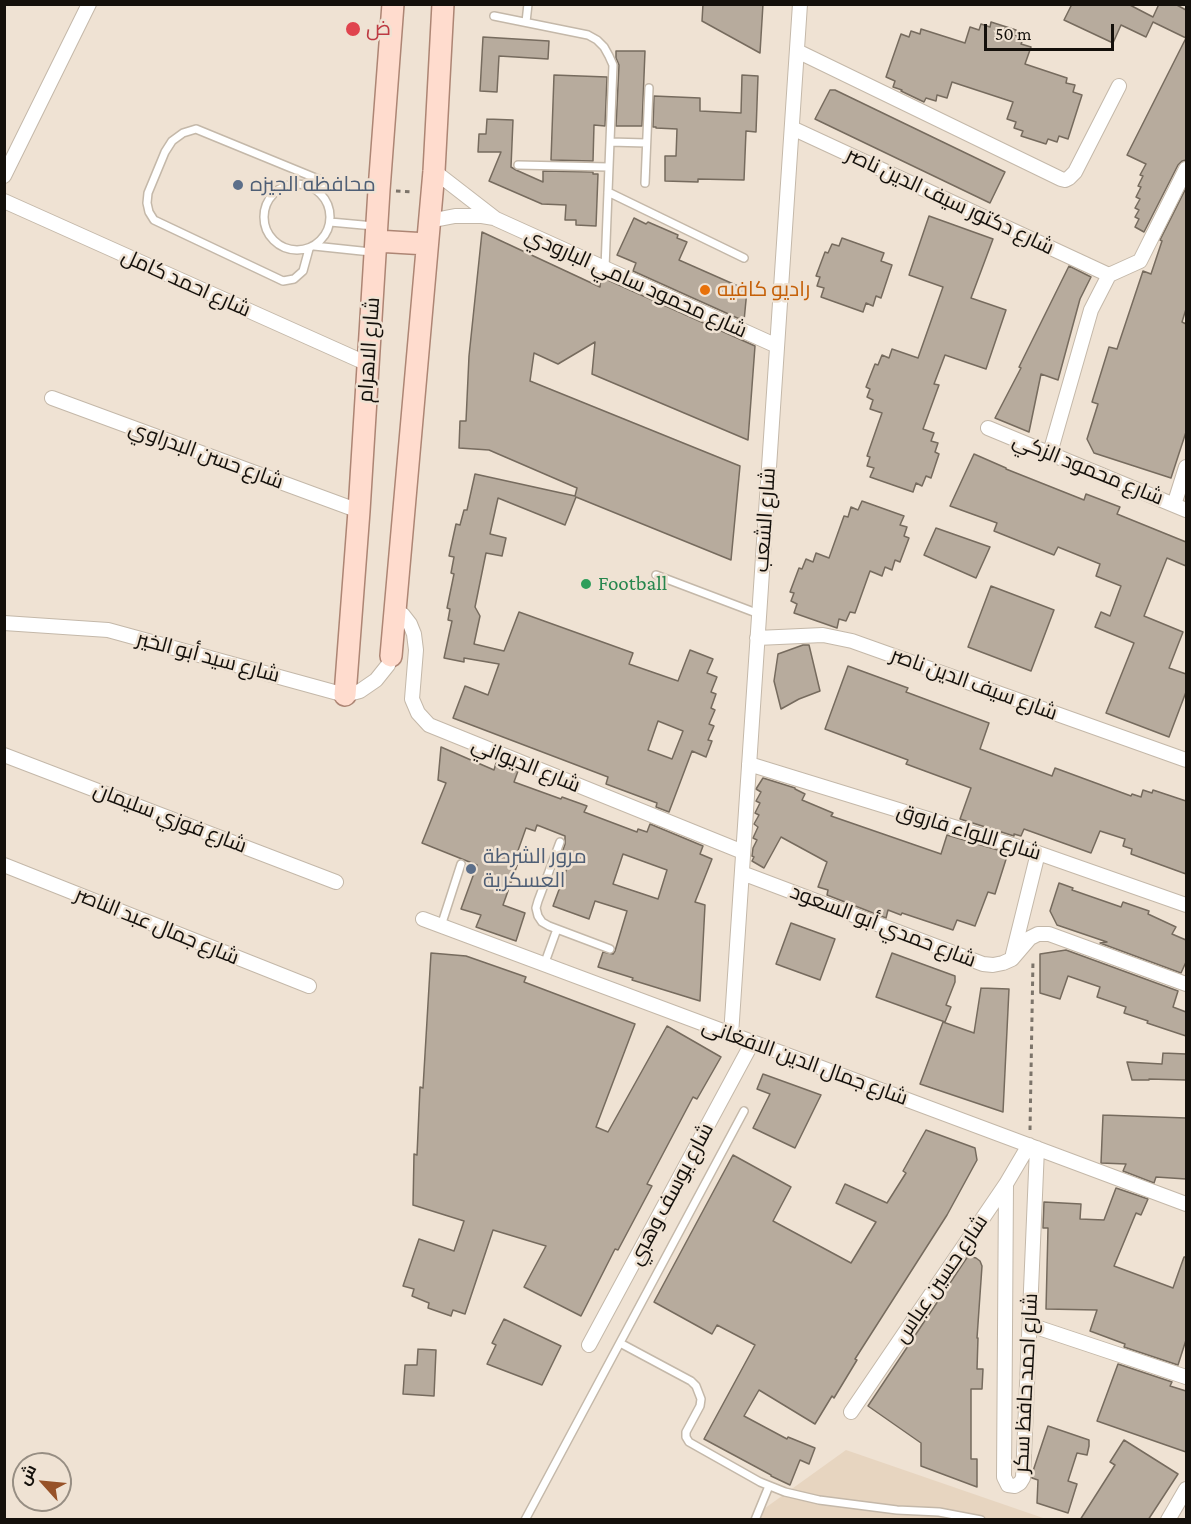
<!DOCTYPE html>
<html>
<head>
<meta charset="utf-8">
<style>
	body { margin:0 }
	#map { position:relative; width:1191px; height:1524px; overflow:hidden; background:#efe2d3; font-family:"Crimson Pro",Cairo,serif }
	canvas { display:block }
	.frame { position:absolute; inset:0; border:6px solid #14100b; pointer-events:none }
	.north { position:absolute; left:12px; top:1452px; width:60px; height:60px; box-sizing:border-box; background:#efe2d3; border:2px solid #978e83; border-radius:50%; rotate:297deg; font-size:16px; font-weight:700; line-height:24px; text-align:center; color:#14100b }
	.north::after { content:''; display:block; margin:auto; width:21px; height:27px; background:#975228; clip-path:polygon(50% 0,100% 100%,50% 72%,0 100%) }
	.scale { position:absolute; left:984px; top:24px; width:130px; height:27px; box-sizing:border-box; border:3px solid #14100b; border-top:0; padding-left:8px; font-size:18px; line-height:21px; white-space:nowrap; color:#14100b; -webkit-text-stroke:4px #efe2d3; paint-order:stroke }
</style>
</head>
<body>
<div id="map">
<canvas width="1191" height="1524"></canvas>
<div class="frame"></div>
<div class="north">ش</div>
<div class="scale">50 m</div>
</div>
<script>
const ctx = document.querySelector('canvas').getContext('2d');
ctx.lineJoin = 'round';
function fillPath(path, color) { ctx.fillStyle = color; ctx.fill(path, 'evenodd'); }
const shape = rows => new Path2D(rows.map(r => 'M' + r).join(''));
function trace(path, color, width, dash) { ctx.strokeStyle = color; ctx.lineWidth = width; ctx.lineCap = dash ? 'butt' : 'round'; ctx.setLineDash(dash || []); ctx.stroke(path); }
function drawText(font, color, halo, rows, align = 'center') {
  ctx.font = font + ' "Crimson Pro",Cairo,serif'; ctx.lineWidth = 5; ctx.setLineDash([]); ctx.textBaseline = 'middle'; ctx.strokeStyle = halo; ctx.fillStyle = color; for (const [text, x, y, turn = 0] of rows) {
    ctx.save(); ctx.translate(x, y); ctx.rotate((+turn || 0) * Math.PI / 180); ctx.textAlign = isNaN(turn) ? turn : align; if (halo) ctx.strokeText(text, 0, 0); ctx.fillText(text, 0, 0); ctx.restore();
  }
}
const built = shape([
	[846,1450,1046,1519,758,1520,761,1511]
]);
const building = shape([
	[703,4,763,4,760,53,702,21,703,4],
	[1072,4,1128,4,1153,17,1159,4,1175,4,1186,10,1186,160,1182,161,1178,165,1144,232,1135,227,1139,219,1135,217,1139,210,1135,208,1140,199,1136,197,1141,187,1138,186,1143,176,1140,175,1146,164,1127,155,1186,38,1153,22,1146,37,1121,25,1113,43,1064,20,1072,4],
	[991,22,1016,30,1014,35,1024,37,1021,44,1031,47,1025,64,1067,78,1066,83,1075,85,1073,92,1082,95,1068,139,1059,136,1057,142,1048,139,1046,144,1021,136,1023,131,1014,128,1016,122,1007,119,1013,102,952,82,947,98,937,95,936,101,926,98,924,102,901,91,902,90,893,87,895,81,886,77,901,34,909,37,911,31,920,34,921,29,965,43,970,27,979,30,981,24,990,27,991,22],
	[483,37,549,41,548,59,499,56,497,92,480,91,483,37],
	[616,51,645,51,642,126,616,126,619,65,616,58,616,51],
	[554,75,607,77,605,126,594,125,593,161,551,160,554,75],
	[742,75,758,76,756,132,746,131,744,180,698,179,698,182,665,181,665,156,676,156,677,129,656,128,656,127,653,127,654,96,700,98,700,111,741,113,742,75],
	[830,90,835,90,1005,172,990,203,815,119,830,90],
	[487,119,513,120,511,167,516,170,543,182,543,171,593,172,593,174,598,174,596,226,576,225,576,220,565,220,566,205,542,204,489,181,501,152,478,152,479,134,486,134,487,119],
	[1186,188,1186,309,1182,322,1186,324,1186,432,1171,478,1094,453,1087,439,1098,404,1092,402,1109,347,1117,349,1143,271,1151,274,1162,241,1160,240,1186,188],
	[929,216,993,239,971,298,1006,310,986,369,945,355,934,384,939,385,923,429,934,433,931,441,938,443,935,452,939,454,931,478,926,476,922,486,916,483,913,492,870,477,874,468,867,466,870,457,867,456,882,413,870,409,873,400,867,397,870,389,866,387,875,364,878,365,882,355,889,358,892,349,918,358,943,287,909,275,929,216],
	[634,218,646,224,648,222,678,235,677,238,687,242,679,260,747,290,744,321,633,271,636,263,617,255,634,218],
	[482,232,600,287,601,277,755,346,748,440,592,374,595,342,558,364,534,353,530,381,740,466,731,560,576,497,565,525,498,498,490,534,506,538,502,556,486,553,475,607,480,616,474,644,504,651,519,612,633,653,629,664,678,681,690,650,713,659,707,673,717,677,711,692,716,694,711,708,715,710,709,724,714,726,708,740,712,741,706,757,692,751,669,812,656,807,657,803,606,784,608,777,453,718,465,686,488,695,499,664,464,658,464,662,444,658,452,621,448,620,450,609,447,608,454,574,451,573,454,557,449,556,456,524,460,525,464,510,467,510,475,474,575,496,577,488,489,450,459,448,460,421,466,421,469,356,482,232],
	[658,721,683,731,672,759,648,750,658,721],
	[842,238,884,253,881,261,892,265,881,298,876,296,873,306,866,303,863,312,821,297,824,288,817,286,820,277,816,276,825,252,828,253,832,244,839,246,842,238],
	[1069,266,1091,277,1080,299,1058,380,1041,374,1029,432,995,418,1021,368,1019,367,1069,266],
	[974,454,1006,468,1006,469,1084,500,1086,494,1120,507,1117,514,1186,542,1186,566,1167,558,1144,616,1183,632,1169,668,1186,674,1186,692,1169,737,1106,713,1134,643,1095,627,1101,612,1110,616,1121,586,1096,576,1100,564,1058,547,1054,555,994,531,997,523,950,506,974,454],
	[862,501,904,516,900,525,907,527,904,536,909,538,900,562,895,560,892,570,885,567,882,576,870,571,855,613,850,612,846,621,839,619,837,628,794,613,797,604,791,601,794,593,790,592,799,568,802,569,806,559,813,562,816,553,829,558,844,516,848,517,851,507,858,510,862,501],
	[936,528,990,547,976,578,924,555,936,528],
	[991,586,1054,610,1031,671,968,647,991,586],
	[803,645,809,645,820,691,799,699,781,709,774,681,778,654,803,645],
	[848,666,908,688,906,692,989,723,980,749,1052,776,1055,768,1131,796,1132,794,1141,797,1143,790,1152,793,1153,790,1186,801,1186,874,1131,854,1132,849,1123,846,1125,839,1100,831,1091,853,1024,829,1021,836,1014,834,1014,836,960,819,971,788,906,764,908,760,825,729,848,666],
	[441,747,494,770,496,763,518,771,514,782,561,799,562,797,587,806,584,812,637,832,638,829,647,832,650,824,703,846,700,854,712,859,695,902,705,905,700,1001,632,980,633,978,598,967,603,952,613,954,615,951,627,911,595,901,589,919,553,906,567,868,558,864,565,844,565,836,537,825,535,831,526,828,515,859,519,860,503,905,525,913,516,941,476,927,481,915,461,909,477,865,422,843,446,783,438,780,441,747],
	[623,854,667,870,658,899,613,884,623,854],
	[763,778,795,788,795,789,805,794,802,800,833,813,831,816,941,854,947,835,1008,853,995,894,988,892,975,926,957,920,953,930,902,913,901,915,888,910,886,918,827,895,828,890,818,887,827,862,781,837,764,868,752,861,754,857,752,856,753,848,757,840,753,838,758,827,754,824,759,815,755,813,760,803,756,801,761,792,756,789,763,778],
	[1059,883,1073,888,1072,890,1121,907,1123,902,1149,911,1148,914,1176,927,1172,934,1186,940,1186,962,1181,973,1100,943,1107,942,1057,925,1050,911,1059,883],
	[791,923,835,939,820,980,776,964,791,923],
	[1066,950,1178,991,1173,1007,1186,1012,1186,1036,1147,1023,1148,1021,1124,1013,1126,1007,1097,997,1100,987,1068,976,1060,999,1040,993,1040,954,1066,950],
	[431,953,466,956,526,977,524,982,635,1024,596,1127,608,1132,667,1026,721,1057,697,1099,693,1097,647,1184,652,1186,618,1250,615,1249,581,1316,524,1287,546,1246,493,1230,465,1314,453,1310,451,1316,428,1308,429,1303,412,1296,414,1289,403,1286,419,1239,454,1251,464,1221,413,1205,414,1154,417,1155,420,1087,423,1088,431,953],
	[892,953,955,976,955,982,946,1005,951,1007,945,1022,876,997,892,953],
	[981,988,1009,989,1003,1112,920,1084,943,1022,974,1033,981,988],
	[1163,1053,1186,1054,1186,1080,1149,1079,1149,1080,1132,1080,1127,1062,1162,1064,1163,1053],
	[763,1074,821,1095,795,1148,753,1128,770,1094,757,1089,763,1074],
	[1103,1115,1186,1118,1186,1179,1156,1177,1154,1183,1123,1171,1126,1164,1101,1163,1103,1115],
	[926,1130,975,1148,977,1160,947,1215,855,1359,857,1360,834,1398,832,1396,815,1424,759,1390,744,1416,787,1439,788,1437,815,1448,809,1464,800,1460,790,1485,771,1476,771,1475,704,1439,755,1345,717,1325,712,1334,654,1302,733,1155,791,1187,773,1221,851,1263,876,1222,836,1203,845,1184,887,1203,906,1173,903,1171,926,1130],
	[1116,1188,1148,1199,1141,1215,1136,1213,1114,1266,1173,1288,1184,1257,1186,1257,1186,1340,1178,1365,1124,1347,1125,1344,1090,1331,1097,1310,1046,1309,1048,1228,1043,1228,1044,1202,1081,1204,1080,1219,1104,1220,1116,1188],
	[968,1256,976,1258,980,1261,982,1266,977,1338,978,1338,977,1369,983,1369,982,1389,971,1389,971,1459,977,1459,977,1487,921,1466,921,1443,868,1406,968,1256],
	[504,1319,561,1346,542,1385,487,1364,496,1345,492,1343,504,1319],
	[418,1349,436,1350,434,1396,403,1394,405,1365,417,1365,418,1349],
	[1118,1364,1172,1382,1170,1386,1186,1391,1186,1452,1097,1421,1118,1364],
	[1048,1426,1089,1440,1089,1446,1087,1455,1077,1453,1068,1481,1077,1484,1068,1513,1037,1503,1038,1480,1032,1478,1032,1474,1048,1426],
	[1124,1440,1178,1474,1148,1520,1080,1520,1115,1465,1110,1462,1124,1440]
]);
const path = shape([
	[396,191,413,192],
	[1030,1130,1033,959]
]);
const service = shape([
	[494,16,588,35,597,40,604,47,609,56,613,65,605,268],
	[526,22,528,4],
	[610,142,646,143],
	[518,165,608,167],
	[645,183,649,88],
	'264 217a33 33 0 1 1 66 0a33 33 0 1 1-66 0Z',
	[608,192,744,258],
	[330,222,374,226],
	[314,246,371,252],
	[309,249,303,271,294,279,283,281,154,220,149,212,147,203,148,193,165,152,172,141,183,133,196,129,318,179,322,186,321,194],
	[656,575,759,614],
	[560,842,538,901,536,908,538,916,542,922,549,926,610,949],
	[441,926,461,864],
	[544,965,557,929],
	[620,1343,691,1381,696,1386,701,1399,700,1406,686,1432,686,1437,689,1442,760,1482,785,1492,819,1500,897,1510,939,1512,981,1520],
	[525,1520,744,1111],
	[755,1520,769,1486]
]);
const minor = shape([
	[797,51,1061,179,1065,180,1069,178,1075,172,1119,86],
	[792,128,1109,275],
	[434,171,496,219,777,346],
	[4,176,89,4],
	[4,201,368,364],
	[429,221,455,216,482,216,494,218],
	[52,398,359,511],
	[988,428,1186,510],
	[1050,453,1091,310,1109,275,1140,261,1186,169],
	[1174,505,1186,467],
	[395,610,403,615,410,624,414,634,416,650,412,699,418,713,429,725,743,852],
	[4,623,108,630,345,695,360,691,376,680,388,665,391,656],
	[757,638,823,635,852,641,1186,760],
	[4,755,336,882],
	[749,764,1038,853,1186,905],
	[4,865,309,986],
	[742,873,983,964,993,965,1003,963,1012,959,1030,938,1038,934,1049,934,1186,984],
	[423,919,1186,1204],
	[1013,954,1038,853],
	[731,1035,800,4],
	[1006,1184,1004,1477,1008,1485,1015,1486,1020,1483,1023,1478,1037,1148],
	[1030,1325,1186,1377],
	[589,1345,752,1043],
	[851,1412,1006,1184,1029,1145],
	[1168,1520,1186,1489]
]);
const primary = shape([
	[376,241,427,244],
	[391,656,434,171,443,4],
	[345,695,359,511,379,190,393,4]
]);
const markers = [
	[353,29,8,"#e0444e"],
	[238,185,6,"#5c6f8a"],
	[705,290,6,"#e8710a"],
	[586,584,6,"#2e9e5b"],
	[471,869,6,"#5c6f8a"]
];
const healthNames = [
	["ض",366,29]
];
const serviceNames = [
	["محافظه الجيزه",250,185],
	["مرور الشرطة",483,857],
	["العسكرية",483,881]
];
const streetNames = [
	["شارع دكتور سيف الدين ناصر",950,201,25],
	["شارع احمد كامل",186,283,24],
	["شارع محمود سامي البارودي",636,283,24],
	["شارع الاهرام",369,350,-86],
	["شارع حسن البدراوي",206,455,20],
	["شارع محمود الزكي",1088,469,22],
	["شارع الشعب",765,520,-86],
	["شارع سيد أبو الخير",208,657,15],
	["شارع سيف الدين ناصر",974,684,20],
	["شارع الديواني",526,765,22],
	["شارع فوزي سليمان",170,818,21],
	["شارع اللواء فاروق",969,832,17],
	["شارع جمال عبد الناصر",157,926,22],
	["شارع حمدي أبو السعود",883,926,21],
	["شارع جمال الدين الافغانى",805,1062,20],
	["شارع يوسف وهبي",671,1194,-62],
	["شارع حسين عباس",941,1279,-56],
	["شارع احمد حافظ سكر",1026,1383,-87]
];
const foodNames = [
	["راديو كافيه",717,290]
];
const leisureNames = [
	["Football",598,584]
];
fillPath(built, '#e7d5c0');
fillPath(building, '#b7ab9d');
trace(building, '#766b5e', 1.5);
trace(service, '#c4b8a9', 10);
trace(minor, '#c4b8a9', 16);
trace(primary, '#ad8574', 24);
trace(path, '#7c746a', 3, [4.5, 4.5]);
trace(service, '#fff', 7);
trace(minor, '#fff', 14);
trace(primary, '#ffdcce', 21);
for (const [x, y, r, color] of markers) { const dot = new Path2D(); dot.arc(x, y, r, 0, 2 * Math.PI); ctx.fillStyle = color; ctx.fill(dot); trace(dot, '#efe2d3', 2); }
drawText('21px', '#be3a42', '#efe2d3', healthNames, 'left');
drawText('21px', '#4e5e75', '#efe2d3', serviceNames, 'left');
drawText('21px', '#14100b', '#efe2d3', streetNames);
drawText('21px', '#c56008', '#efe2d3', foodNames, 'left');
drawText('21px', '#27864d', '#efe2d3', leisureNames, 'left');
</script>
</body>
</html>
